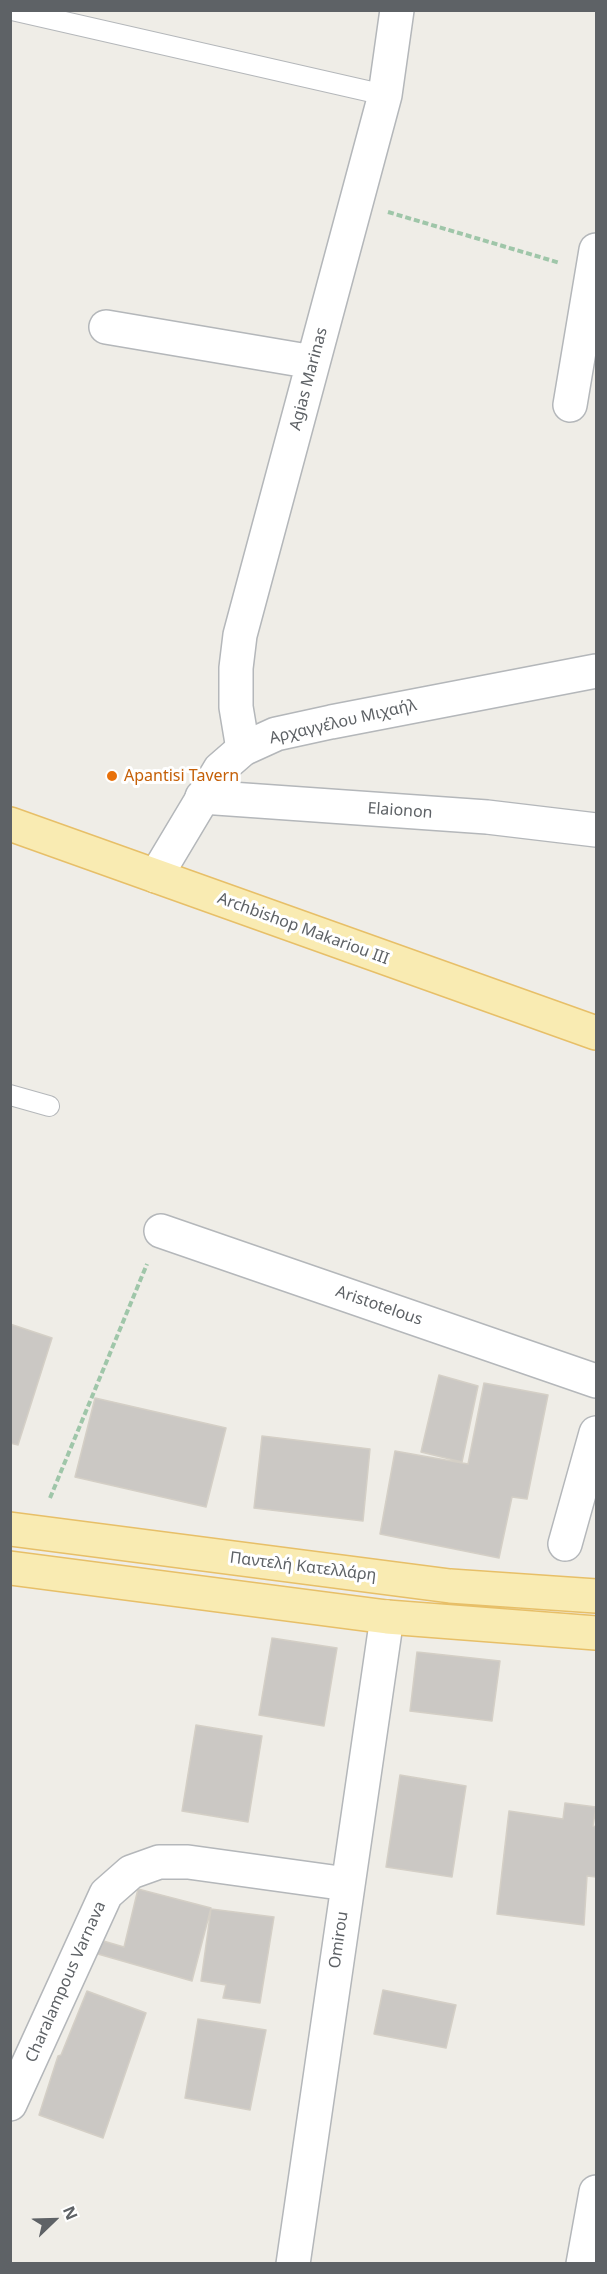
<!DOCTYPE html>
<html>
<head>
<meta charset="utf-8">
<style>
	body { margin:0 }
	#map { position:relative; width:607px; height:2274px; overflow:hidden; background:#efede7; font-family:"Noto Sans",sans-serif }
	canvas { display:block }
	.frame { position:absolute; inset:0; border:12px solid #5e6266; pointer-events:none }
	.north { position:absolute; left:24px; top:2190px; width:60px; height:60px; -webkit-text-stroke:4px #fff; paint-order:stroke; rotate:67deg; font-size:16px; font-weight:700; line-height:24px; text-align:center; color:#5e6266 }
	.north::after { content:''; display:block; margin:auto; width:21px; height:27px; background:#5e6266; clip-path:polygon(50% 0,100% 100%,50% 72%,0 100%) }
</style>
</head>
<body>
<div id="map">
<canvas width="607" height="2274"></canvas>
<div class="frame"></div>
<div class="north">N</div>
</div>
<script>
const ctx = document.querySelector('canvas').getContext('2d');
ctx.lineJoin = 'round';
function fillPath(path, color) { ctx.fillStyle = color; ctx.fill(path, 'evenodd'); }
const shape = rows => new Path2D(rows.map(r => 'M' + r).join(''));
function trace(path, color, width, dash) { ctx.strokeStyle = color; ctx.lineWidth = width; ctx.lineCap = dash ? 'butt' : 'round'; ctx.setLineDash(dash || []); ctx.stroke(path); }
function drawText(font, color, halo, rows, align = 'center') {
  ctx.font = font + ' "Noto Sans",sans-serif'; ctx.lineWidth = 6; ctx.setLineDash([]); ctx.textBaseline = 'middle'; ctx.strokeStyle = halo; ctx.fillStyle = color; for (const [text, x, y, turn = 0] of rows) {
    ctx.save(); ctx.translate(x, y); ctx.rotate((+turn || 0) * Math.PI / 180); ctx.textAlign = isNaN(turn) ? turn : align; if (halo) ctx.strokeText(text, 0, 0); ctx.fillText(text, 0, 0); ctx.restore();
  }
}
const building = shape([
	[10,1324,52,1338,18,1445,10,1443,10,1324],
	[439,1375,478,1386,462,1462,421,1452,439,1375],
	[484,1383,548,1395,527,1499,512,1497,499,1558,380,1534,395,1451,468,1464,484,1383],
	[95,1398,226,1428,206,1507,75,1477,95,1398],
	[262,1436,370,1449,363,1521,254,1508,262,1436],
	[272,1638,337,1648,324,1726,259,1715,272,1638],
	[417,1652,500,1661,492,1721,410,1711,417,1652],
	[196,1725,262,1736,248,1822,182,1811,196,1725],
	[400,1775,466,1786,452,1877,386,1867,400,1775],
	[565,1803,596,1807,593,1826,596,1827,596,1877,587,1876,584,1925,497,1914,509,1811,563,1819,565,1803],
	[138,1889,211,1908,192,1981,91,1952,93,1938,124,1947,138,1889],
	[211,1909,274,1917,260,2003,223,1998,226,1985,201,1981,211,1909],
	[383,1990,456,2005,446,2048,374,2034,383,1990],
	[87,1991,146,2013,103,2138,39,2115,58,2056,61,2055,87,1991],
	[198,2019,266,2030,250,2110,185,2098,198,2019]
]);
const path = shape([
	[388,212,560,263],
	[50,1498,147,1264]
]);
const service = shape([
	[12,10,385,95],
	[10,1095,49,1106]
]);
const minor = shape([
	[106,327,313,362],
	[570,405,596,250],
	[243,749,236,707,236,668,240,635,385,95,397,10],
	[202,797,487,817,596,830],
	[161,1231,596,1381],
	[565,1544,596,1433],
	[10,2104,106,1894,131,1872,159,1862,188,1862,347,1884],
	[293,2264,387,1617],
	[583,2264,596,2192]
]);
const tertiary = shape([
	[156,876,220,769,243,749,276,734,331,722,596,671]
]);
const primary = shape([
	[10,824,596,1033],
	[10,1529,450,1586,596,1596],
	[10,1568,387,1617,596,1633]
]);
const markers = [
	[112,776,6,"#e8710a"]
];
const streetNames = [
	["Agias Marinas",309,379,-75],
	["Αρχαγγέλου Μιχαήλ",343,722,-13],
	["Elaionon",400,811,4],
	["Archbishop Makariou III",303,929,20],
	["Aristotelous",379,1306,19],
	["Παντελή Κατελλάρη",303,1567,7],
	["Omirou",339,1940,-82],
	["Charalampous Varnava",66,1982,-66]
];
const foodNames = [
	["Apantisi Tavern",124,776]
];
fillPath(building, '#cbc8c4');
trace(building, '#d4cfc6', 1.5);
trace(service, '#b4b7ba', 22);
trace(minor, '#b4b7ba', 36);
trace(tertiary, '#b4b7ba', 36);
trace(primary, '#e7bf68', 36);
trace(path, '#9fc6a9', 4, [6, 3]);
trace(service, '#fff', 20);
trace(minor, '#fff', 33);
trace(tertiary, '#fff', 33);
trace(primary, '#f9ebb2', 33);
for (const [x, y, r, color] of markers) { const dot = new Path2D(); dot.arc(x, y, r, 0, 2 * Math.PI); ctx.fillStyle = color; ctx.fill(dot); trace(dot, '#fff', 2); }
drawText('16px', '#5e6266', '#fff', streetNames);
drawText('16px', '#c56008', '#fff', foodNames, 'left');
</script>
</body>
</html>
